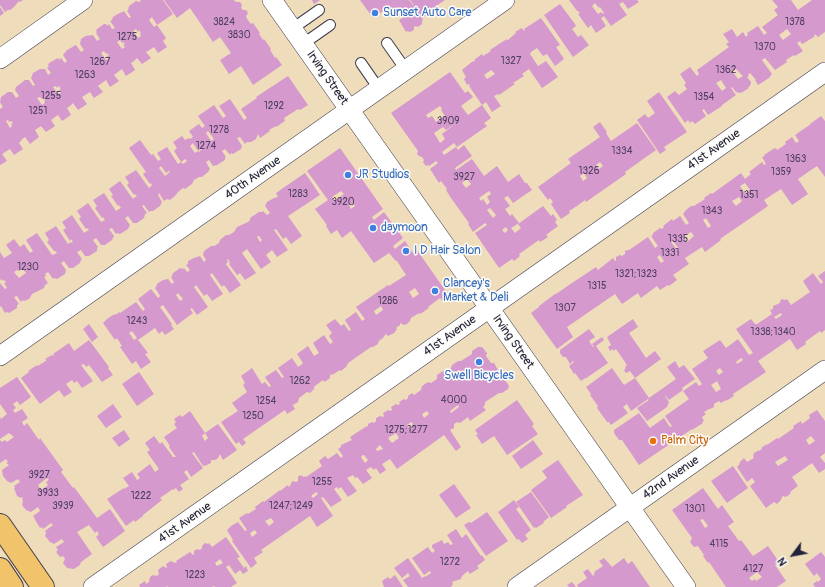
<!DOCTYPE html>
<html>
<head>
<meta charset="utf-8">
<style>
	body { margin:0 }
	#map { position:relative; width:825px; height:587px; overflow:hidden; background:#efdcba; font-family:Pangolin,sans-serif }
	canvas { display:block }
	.north { position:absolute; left:773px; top:535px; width:40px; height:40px; -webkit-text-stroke:3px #fdfcf7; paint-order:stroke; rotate:238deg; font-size:11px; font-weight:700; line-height:16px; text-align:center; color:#22223b }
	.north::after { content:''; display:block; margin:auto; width:14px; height:18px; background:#22223b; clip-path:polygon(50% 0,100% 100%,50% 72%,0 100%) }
</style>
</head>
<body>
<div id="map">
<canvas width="825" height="587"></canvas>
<div class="north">N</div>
</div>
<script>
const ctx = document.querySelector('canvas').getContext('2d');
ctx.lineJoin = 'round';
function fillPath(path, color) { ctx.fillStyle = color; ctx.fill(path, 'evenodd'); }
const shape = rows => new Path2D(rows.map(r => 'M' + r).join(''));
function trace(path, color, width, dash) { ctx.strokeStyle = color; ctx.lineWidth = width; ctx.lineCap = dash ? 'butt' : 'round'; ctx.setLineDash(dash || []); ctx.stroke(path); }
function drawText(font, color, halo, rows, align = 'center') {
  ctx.font = font + ' Pangolin,sans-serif'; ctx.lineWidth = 3; ctx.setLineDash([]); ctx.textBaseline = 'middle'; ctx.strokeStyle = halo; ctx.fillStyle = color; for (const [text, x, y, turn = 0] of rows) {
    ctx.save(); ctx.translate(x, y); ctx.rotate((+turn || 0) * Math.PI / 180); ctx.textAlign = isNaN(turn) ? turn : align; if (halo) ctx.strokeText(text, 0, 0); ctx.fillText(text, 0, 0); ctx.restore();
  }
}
const building = shape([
	[0,0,23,0,20,2,19,1,14,7,10,10,7,10,7,11,5,12,0,5],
	[140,0,163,0,173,14,157,25,152,17,149,20,154,27,157,25,166,38,163,41,167,47,158,53,154,47,146,52,151,58,142,64,137,58,134,61,131,63,135,70,126,76,122,69,114,75,119,81,110,87,106,80,98,86,103,92,94,98,90,92,82,97,87,104,78,110,73,103,70,106,67,108,71,115,62,121,58,115,51,120,55,126,46,132,41,126,35,130,39,137,30,144,25,137,21,140,22,140,19,143,23,149,14,155,10,149,2,154,7,161,0,165,0,109,3,107,0,102,1,97,8,92,12,92,16,98,19,96,15,90,16,87,25,80,29,80,33,86,35,85,31,78,33,73,40,69,45,69,48,75,51,73,47,68,49,66,48,65,49,63,58,58,59,60,61,58,65,63,67,61,63,55,67,50,76,45,81,52,84,50,80,44,81,39,86,36,93,35,97,41,100,39,96,33,97,32,96,31,97,29,104,24,106,24,107,26,109,24,112,29,115,28,110,21,112,20,113,17,116,15,124,11,129,18,131,17,127,11,128,10,129,6,136,1,139,2,141,1],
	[136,29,138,32,139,30,141,33,140,34,141,36,138,38,133,31],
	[120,40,122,43,123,42,125,44,123,45,125,47,122,49,117,42],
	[104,51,106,54,107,53,109,55,107,56,109,59,106,60,101,53],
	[56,86,57,88,59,86,61,89,59,90,61,93,58,94,53,87],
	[40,97,42,99,44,98,45,101,44,102,45,103,42,105,37,98],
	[8,120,9,122,11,121,13,123,11,124,12,126,10,128,6,121],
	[164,0,234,0,235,2,236,1,237,2,240,2,242,5,241,8,243,10,246,10,248,13,246,16,247,19,251,24,253,23,260,33,259,34,263,40,264,39,271,49,270,50,275,58,276,57,282,65,253,85,241,66,229,74,220,60,231,53,220,37,213,42,190,8,177,18],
	[312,0,320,0,314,4],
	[360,0,409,0,413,5,414,5,410,0,445,0,436,6,437,8,422,18,423,20,422,21,422,24,418,27,415,26,414,27,414,30,410,32,407,31,406,32,399,20,404,17,402,14,397,18,389,7,373,18],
	[569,0,637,0,639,2,628,9,623,2,619,4,627,15,611,26,604,16,601,18,606,26,596,33,591,25,588,28,578,14,580,13,578,11,577,11],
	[595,3,599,8,600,7,604,13,603,14,601,12,598,14,592,6],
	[772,0,791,0,798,10,812,0,825,0,825,32,818,37,815,34,814,37,804,43,802,44,800,41,797,43,803,51,795,56,794,55,786,60,787,62,775,70,765,58,762,60,772,74,769,78,758,85,755,80,756,80,750,73,748,75,749,76,747,77,751,82,750,86,748,87,749,88,741,93,740,92,740,93,736,92,732,87,731,88,736,95,722,105,722,106,708,115,704,109,702,110,706,116,695,124,692,121,690,123,688,120,685,123,667,97,675,91,679,95,687,89,684,85,686,83,680,74,690,67,697,76,699,74,697,70,729,47,726,44,729,42,723,34,732,29,737,37,743,32,746,37,748,35,747,33,758,26,764,35,767,33,762,27,778,15,774,10,778,7],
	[787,29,791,34,783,40,779,35],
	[736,69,743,76,738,79,732,71],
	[721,80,726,88,722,91,716,83],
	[560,4,572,20,573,21,575,24,576,26,572,29,578,37,581,35,589,45,573,57,544,15],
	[0,7,4,13,0,16],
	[541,18,560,45,556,47,564,59,555,66,547,54,543,56,537,48,531,52,530,54,538,66,546,61,558,77,542,88,529,69,522,74,524,76,513,83,515,84,499,95,498,94,494,96,501,106,492,112,486,102,482,105,469,86,470,85,469,84,467,85,464,79,466,77,462,70,473,61,474,62,475,61,474,60,482,54,483,56,491,51,490,50,499,44,507,39,507,40,508,40,516,33,515,32,522,28,524,31,525,30,524,29],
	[491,70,495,74,487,79,484,75],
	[450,72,465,93,468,91,473,97,461,106,468,115,482,105,491,118,484,123,487,126,457,147,454,143,442,152,444,155,456,147,458,150,464,145,472,156,455,168,456,170,472,159,484,176,497,166,508,182,519,174,525,183,527,183,532,190,513,203,508,196,504,198,510,206,505,209,510,216,512,214,519,223,511,228,515,233,521,228,518,224,543,206,551,216,553,214,557,220,555,222,558,226,546,235,548,237,540,242,539,240,519,254,520,256,514,261,512,259,499,268,475,233,487,225,485,223,473,232,468,224,469,223,451,198,446,190,447,189,441,181,439,183,430,169,438,163,436,161,429,166,428,165,426,166,423,162,424,160,422,157,419,156,417,154,418,151,391,113],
	[440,106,442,109,441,110,445,116,436,122,432,116,428,118,426,115],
	[460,120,442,134,445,139,440,143,434,133,443,127,446,130],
	[467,179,471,184,466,188,462,183],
	[489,191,491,194,487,197,490,202,487,205,483,199,481,201,479,198],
	[490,208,496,215,493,218,487,210],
	[506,227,508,230,505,233,502,230],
	[288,76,308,105,300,110,298,109,284,118,285,121,276,127,276,126,269,130,270,131,260,138,258,134,256,139,251,142,247,142,245,144,240,137,237,138,242,146,241,149,233,154,231,153,230,155,225,149,222,151,226,157,225,158,225,160,217,165,213,166,209,160,206,162,210,169,208,172,202,177,199,177,194,180,192,184,185,189,183,188,178,192,175,196,170,200,167,199,164,201,159,193,158,195,162,202,160,206,153,211,150,211,149,212,144,205,142,206,147,213,145,214,144,218,137,223,133,223,128,216,125,218,130,225,128,229,120,234,117,233,116,234,112,228,109,229,114,236,112,240,105,245,101,245,96,238,93,240,98,247,97,248,97,251,89,256,85,256,81,250,77,252,82,259,81,260,80,263,73,268,69,268,64,261,61,263,66,270,65,274,57,279,54,278,53,279,48,272,45,274,46,276,44,277,48,283,45,285,44,288,32,294,29,299,24,301,23,300,21,302,17,296,14,297,19,304,17,305,17,308,9,313,7,312,5,313,1,306,0,307,0,283,5,289,7,288,4,283,6,282,4,280,3,281,1,279,0,281,0,252,4,258,12,253,6,245,14,239,20,247,24,244,30,253,33,251,26,240,37,233,52,255,55,254,57,253,55,251,54,251,47,242,49,240,45,233,56,226,68,244,71,242,71,243,73,242,71,239,70,241,63,230,66,228,62,222,72,215,84,233,87,231,89,230,87,228,86,229,79,219,81,217,77,211,88,203,101,222,105,220,103,217,102,218,95,208,97,206,93,200,104,193,116,211,119,209,121,208,119,205,118,206,111,196,113,195,109,189,120,181,133,199,135,197,137,197,135,194,134,195,127,185,129,183,125,177,136,170,149,188,152,185,151,183,150,184,143,174,146,172,129,148,140,140,151,155,153,154,158,161,161,159,157,153,167,147,178,164,181,162,183,164,187,161,185,159,181,162,174,151,177,148,173,142,182,136,185,140,189,138,190,139,193,137,189,131,199,124,202,128,205,126,198,116,214,105,223,118,226,116,219,106,230,99,244,120,247,118,241,109,257,98,256,97],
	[208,131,214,139,211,141,206,133],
	[193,143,198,151,202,148,202,149,199,152,198,151,195,153,190,146],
	[161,166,166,173,169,171,170,172,165,176,159,168],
	[23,269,26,273,19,278,14,272,17,270,19,271],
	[659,92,687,132,664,147,666,150,660,154,637,120,645,114,648,118,655,113,647,101],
	[821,116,825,121,825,177,817,166,798,179,808,194,792,205,781,189,764,200,768,206,720,239,721,240,705,252,702,247,685,258,689,264,673,275,677,280,669,286,668,285,660,290,657,286,641,298,638,293,622,304,615,294,567,327,573,337,557,349,531,313,539,307,539,306,555,294,556,294,572,283,596,267,598,270,613,258,615,261,616,260,616,257,620,255,622,256,625,254,625,251,627,250,629,250,648,237,655,248,658,246,651,236,653,235,653,233,660,228,662,229,664,227,663,226,672,219,673,221,680,216,686,225,689,223,683,214,686,210,691,206,694,206,705,199,704,198,711,193,712,194,741,173,745,179,751,174,749,172,762,162,764,165,766,164,762,157,765,156,764,155,773,149,776,148,777,150,786,144,785,142,792,137,796,143,799,141,795,135,808,126,810,125,810,124],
	[745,183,750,190,745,194,740,186],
	[739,197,742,201,736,206,732,201],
	[706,218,711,226,708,228,703,220],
	[691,232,694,236,687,242,683,237],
	[673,241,679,249,677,250,671,242],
	[660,255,664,261,661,263,657,257],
	[600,122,607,132,606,133,611,141,637,123,656,150,625,172,626,174,586,202,585,200,577,206,569,211,570,213,561,219,551,204,553,202,550,198,548,200,538,187,571,163,568,159,600,137,593,127],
	[600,162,603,166,599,169,596,165],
	[584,173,587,178,583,181,580,176],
	[340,148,383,209,372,217,374,220,384,212,403,238,393,246,395,249,405,241,413,253,417,250,447,293,448,297,444,300,442,300,440,298,428,307,429,308,420,314,419,313,411,318,410,321,407,324,403,325,401,323,400,324,400,325,396,328,397,329,394,333,388,336,386,334,382,339,379,340,380,341,378,342,378,344,373,347,371,347,348,363,348,364,347,365,346,367,341,371,340,370,332,375,331,374,330,376,330,378,326,381,324,382,323,380,315,386,314,387,314,389,310,393,307,392,299,398,298,402,293,405,292,404,295,409,287,414,285,410,243,439,246,443,242,446,239,442,236,444,221,422,238,411,232,403,247,392,243,385,245,383,241,376,252,368,262,384,265,382,269,387,271,386,265,377,276,370,282,378,284,377,278,368,292,358,298,367,301,365,303,363,297,354,308,346,314,356,319,353,313,343,324,335,330,344,333,342,329,336,332,333,326,325,335,319,341,326,344,324,349,331,351,330,345,320,356,312,362,321,365,319,356,307,388,285,389,286,406,275,397,261,396,261,389,253,374,263,351,231,342,238,337,230,331,234,326,226,327,225,315,209,328,200,307,171],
	[341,191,344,194,335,201,332,197],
	[353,203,355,206,351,209,349,205],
	[415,288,419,294,413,298,409,292],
	[381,306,383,310,376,315,374,311],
	[305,173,320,195,288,216,302,236,291,244,286,237,283,239,276,229,274,230,288,250,277,257,272,250,266,255,271,262,261,269,247,249,242,253,256,273,245,280,240,273,237,275,229,264,230,263,228,259,227,260,228,262,226,264,241,285,230,293,224,285,222,287,212,273,210,275,223,294,212,301,207,294,204,296,196,285,194,287,208,307,197,315,192,308,190,309,193,313,177,325,163,305,160,307,172,324,171,325,174,329,165,335,162,331,159,334,155,328,138,340,148,353,145,354,151,362,141,369,136,361,132,364,120,347,122,346,117,338,115,340,103,323,107,319,113,315,117,314,119,312,120,313,136,302,143,311,145,309,138,299,151,289,158,298,160,296,155,288,156,287,157,284,158,283,163,280,168,279,172,284,174,282,171,277,172,276,173,273,180,268,183,269,184,268,187,272,190,270,186,265,188,264,188,261,194,258,200,256,204,262,206,260,203,255,204,251,211,246,214,246,216,245,219,243,220,240,226,235,229,235,234,232,237,227,248,222,250,220,250,218,259,212,262,212,263,211,267,215,270,213,265,206,267,202,274,198,278,197,276,193],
	[258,236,259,236,262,240,260,242,257,237],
	[178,293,183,299,180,301,176,295],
	[132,331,137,338,134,340,129,333],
	[825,271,825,330,821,333,820,331,805,342,806,344,797,350,790,339,758,361,766,372,733,394,734,396,726,401,726,400,721,403,719,401,714,404,714,407,710,409,709,409,704,412,706,414,702,417,704,421,702,422,703,423,692,430,692,429,639,465,622,440,619,440,614,433,614,430,639,413,650,428,664,418,670,427,672,426,665,416,689,399,683,391,696,382,699,386,702,384,692,369,708,358,703,351,720,340,726,348,738,339,749,355,753,353,736,329,751,319,755,324,757,324,772,314,770,310,773,309,773,306,780,303,780,301,782,299,785,300,787,299,791,305,810,292,803,281,813,273,821,284,823,282,818,276],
	[781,313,782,315,776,319,774,317],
	[741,358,743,360,737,364,736,362],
	[720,368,723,372,719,375,716,371],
	[717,381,721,389,716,392,711,385],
	[633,319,638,327,629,333,638,346,646,358,655,351,661,359,635,378,630,371,626,373,624,370,626,368,625,367,627,365,616,349,613,351,613,349,610,351,608,347,611,345,607,337],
	[89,324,98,337,92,342,83,329],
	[589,329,595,337,589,341,593,347,594,347,592,344,602,337,604,340,596,346,608,363,585,379,585,378,581,381,575,373,574,374,569,366,574,362,573,361,570,364,566,357,563,357,560,353,560,350],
	[89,340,109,367,108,368,113,375,102,382,89,365,86,367,84,364,81,365,93,381,82,388,77,381,74,383,72,380,66,384,72,392,64,397,59,390,40,404,21,378,29,372,28,371,37,365,38,366,47,360,45,359,52,355,53,356,54,355,53,354,69,343,74,351],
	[478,347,482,347,487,353,486,356,491,363,494,363,498,370,497,372,502,379,505,380,509,386,508,389,502,393,499,393,485,402,485,405,483,407,486,410,470,421,468,417,460,423,457,422,454,424,454,428,450,430,461,447,456,451,444,435,397,469,390,459,382,464,386,470,380,474,376,468,374,470,371,467,366,470,372,478,363,484,357,477,355,478,353,475,347,478,357,491,348,497,341,487,338,489,337,487,334,489,342,500,331,507,323,497,321,498,333,516,317,527,310,516,261,550,263,552,254,558,257,563,251,568,232,541,233,540,227,530,231,526,238,522,245,531,247,530,239,518,247,513,248,514,256,509,255,507,263,501,264,502,280,490,280,491,288,485,289,487,290,486,291,483,293,481,296,482,298,481,298,477,300,475,304,477,305,476,306,477,322,466,319,461,325,456,328,459,337,453,341,458,343,456,338,449,341,447,341,445,352,440,350,437,367,426,368,427,368,424,372,422,374,423,376,421,376,418,380,416,383,417,384,416,383,413,388,410,390,411,392,410,391,407,396,404,398,405,400,404,399,402,404,399,406,400,408,398,408,396,412,393,414,395,421,390,422,386,428,382,431,383,437,379,437,375,443,371,446,372,451,368,452,365,458,361,461,361,472,354,472,351],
	[458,405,459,407,451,413,450,411],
	[427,411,429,414,424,418,422,414],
	[411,422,413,424,409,428,407,425],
	[396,433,399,438,392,443,388,438],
	[380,445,383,449,377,451,376,449],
	[363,455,364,455,368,460,365,463,361,457],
	[316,492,318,494,313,498,311,496],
	[271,518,274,522,269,526,265,521],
	[255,530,257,533,252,537,250,533],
	[675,361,679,368,684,365,695,379,682,388,683,390,669,400,665,395,665,396,669,402,667,407,647,421,637,408,649,400,648,399,631,411,627,404,623,407,628,413,611,425,609,422,607,422,597,408,598,406,590,395,591,394,586,387,612,368,624,385,635,378,649,398,676,379,667,367],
	[139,372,154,394,137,406,122,384],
	[17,377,31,397,20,405,17,401,13,404,16,408,13,410,15,413,22,409,28,418,22,422,24,426,27,423,39,440,40,438,63,470,61,472,73,488,74,487,97,518,110,509,125,531,103,547,96,537,99,534,97,531,95,533,89,525,77,532,92,554,81,562,80,565,74,569,67,568,63,563,65,559,63,556,60,557,56,552,58,550,56,547,64,542,62,539,54,544,50,542,45,536,46,533,45,531,53,525,51,523,43,529,42,527,40,528,34,518,35,518,33,516,40,511,38,507,31,512,26,510,22,505,23,501,22,499,23,499,22,497,21,498,17,496,14,488,15,487,14,486,20,482,18,479,11,483,7,481,3,476,2,470,9,465,6,463,8,462,6,459,0,463,0,440,2,442,5,440,7,442,14,437,9,433,0,439,0,417,1,419,7,414,0,404,0,388],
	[47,478,49,480,46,482,48,485,41,490,38,485],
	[517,400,534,424,532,426,538,434,507,455,494,436,482,444,476,435,478,434,475,430],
	[113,404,122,417,106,428,97,416],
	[817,410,825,421,825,453,820,457,825,463,825,469,819,473,812,463,792,477,798,486,791,491,790,494,786,497,783,496,782,497,781,500,777,504,774,502,766,508,750,486,755,482,752,478,747,482,737,467,739,465,740,462,744,458,747,462,754,458,753,456,754,454,753,454,759,450,759,451,762,449,761,448,767,444,767,445,777,438,778,439,794,428,793,426,801,421,802,424,810,418,809,415],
	[811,436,815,441,809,445,806,440],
	[785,456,788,460,778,466,775,462],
	[190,411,205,433,202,436,205,441,208,438,205,433,218,424,237,450,223,460,220,454,218,458,215,460,211,460,211,463,207,465,203,466,194,452,192,453,203,468,191,477,187,470,184,472,189,479,180,485,183,489,179,492,176,488,173,490,173,489,160,498,162,500,143,515,143,516,135,522,134,520,126,526,107,499,124,488,124,489,129,486,123,478,132,472,137,480,140,478,137,474,150,464,155,472,159,469,147,452,150,450,145,443,154,436,160,444,162,442,173,457,176,457,169,447,170,446,164,437,177,428,174,424,176,422,174,419,180,415,182,417],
	[124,430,130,439,119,447,112,438],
	[533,440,543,454,521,469,512,456],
	[558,460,583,495,566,506,567,507,551,518,531,490,547,478,542,471],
	[733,466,748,488,727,503,711,481],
	[454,484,471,508,456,518,439,495],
	[703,488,718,509,722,505,734,522,728,526,739,541,741,540,753,556,768,546,779,562,775,565,786,581,777,587,726,587,709,562,708,563,703,556,704,555,698,546,694,547,690,542,692,538,672,510],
	[703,519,708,526,705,528,700,520],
	[757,572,762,577,756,581,755,579,752,581,749,578],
	[531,492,549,517,543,522,544,523,536,528,535,527,534,528,516,502],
	[514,500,519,507,516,509,531,530,525,535,528,539,522,543,519,539,517,540,498,512],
	[487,512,508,541,486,556,464,525,469,522,471,523],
	[456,529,462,538,466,534,481,556,482,555,485,560,477,566,479,568,470,574,468,571,462,576,461,579,452,582,453,584,451,587,408,587,403,580,410,576,408,573,402,578,394,568,408,558,422,578,425,576,425,577,431,573,430,571,424,575,412,558,428,547,432,553,435,551,432,547,432,545,442,540,444,544,448,542,450,545,453,544,447,535],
	[226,537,240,557,237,558,244,568,246,566,248,571,243,574,240,570,235,574,229,565,226,567,237,583,231,587,215,587,214,586,212,587,168,587,166,585,167,587,140,587,139,585,145,581,146,584,149,582,150,577,153,575,157,576,159,574,158,570,163,566,166,568,167,567,166,564,171,561,175,563,177,562,176,561,190,552,193,555,194,554,194,551,197,549,200,550,202,548,202,546,205,543,208,544,209,543,212,547],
	[220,559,223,563,217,566,215,563],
	[821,552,825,557,825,587,815,587,813,584,817,581,818,582,821,579,817,573,814,576,805,564],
	[604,558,612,567,624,558,628,564,632,561,650,587,578,587,577,585,587,578,583,572,588,569,593,576,594,576,593,575,595,573,594,572,603,566,599,561],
	[395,575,403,587,384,587,382,581,388,577,390,579],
	[572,582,576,587,569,587,567,585]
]);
const lane = shape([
	[292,29,319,10],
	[387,43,406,70],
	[303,44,330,25],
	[361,63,379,89]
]);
const street = shape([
	[272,0,686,587],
	[0,59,83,0],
	[0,356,505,0],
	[93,587,825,72],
	[517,587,825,370]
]);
const primary = shape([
	[0,525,43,587],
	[0,569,12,587]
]);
const markers = [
	[375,13,4,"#3f7fe0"],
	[348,175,4,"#3f7fe0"],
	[373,228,4,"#3f7fe0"],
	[406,251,4,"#3f7fe0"],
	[435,291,4,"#3f7fe0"],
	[479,362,4,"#3f7fe0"],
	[653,441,4,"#e8710a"]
];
const numberNames = [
	["3824",224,22],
	["1378",795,22],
	["3830",239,35],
	["1275",127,37],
	["1370",765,47],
	["1327",511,61],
	["1267",100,62],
	["1362",726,70],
	["1263",85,75],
	["1255",51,96],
	["1354",704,97],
	["1292",274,106],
	["1251",38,111],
	["3909",448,121],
	["1278",219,130],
	["1274",206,146],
	["1334",622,151],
	["1363",796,159],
	["1326",589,171],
	["1359",781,172],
	["3927",464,177],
	["1283",298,194],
	["1351",749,195],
	["3920",343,202],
	["1343",712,211],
	["1335",678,239],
	["1331",670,253],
	["1230",28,267],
	["1321;1323",636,274],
	["1315",597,286],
	["1286",388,301],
	["1307",565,308],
	["1243",137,321],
	["1338;1340",773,332],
	["1262",300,381],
	["4000",454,400],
	["1254",266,401],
	["1250",253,416],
	["1275;1277",406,430],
	["3927",39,475],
	["1255",322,482],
	["3933",48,493],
	["1222",141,496],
	["3939",63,506],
	["1247;1249",291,506],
	["1301",695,509],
	["4115",719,544],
	["1272",450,562],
	["4127",753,569],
	["1223",195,575]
];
const shopNames = [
	["Sunset Auto Care",383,13],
	["JR Studios",356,175],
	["daymoon",381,228],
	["I D Hair Salon",414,251],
	["Clancey's",443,284],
	["Market & Deli",443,298],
	["Swell Bicycles",479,376,"center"]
];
const streetNames = [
	["Irving Street",327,78,55],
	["41st Avenue",714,150,-35],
	["40th Avenue",253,178,-35],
	["41st Avenue",450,336,-35],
	["Irving Street",513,342,55],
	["42nd Avenue",671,478,-35],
	["41st Avenue",185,523,-35]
];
const foodNames = [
	["Palm City",661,441]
];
fillPath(building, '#d599ce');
trace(lane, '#413e4e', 12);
trace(street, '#413e4e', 20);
trace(primary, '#413e4e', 24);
trace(lane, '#fff', 10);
trace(street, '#fff', 19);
trace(primary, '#f1c36a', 22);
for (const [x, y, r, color] of markers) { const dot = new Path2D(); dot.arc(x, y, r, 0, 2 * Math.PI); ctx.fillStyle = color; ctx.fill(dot); trace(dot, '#fdfcf7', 1.5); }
drawText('10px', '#4f4060', null, numberNames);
drawText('12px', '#366cbe', '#fdfcf7', shopNames, 'left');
drawText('12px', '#22223b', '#fdfcf7', streetNames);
drawText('12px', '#c56008', '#fdfcf7', foodNames, 'left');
</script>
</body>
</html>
